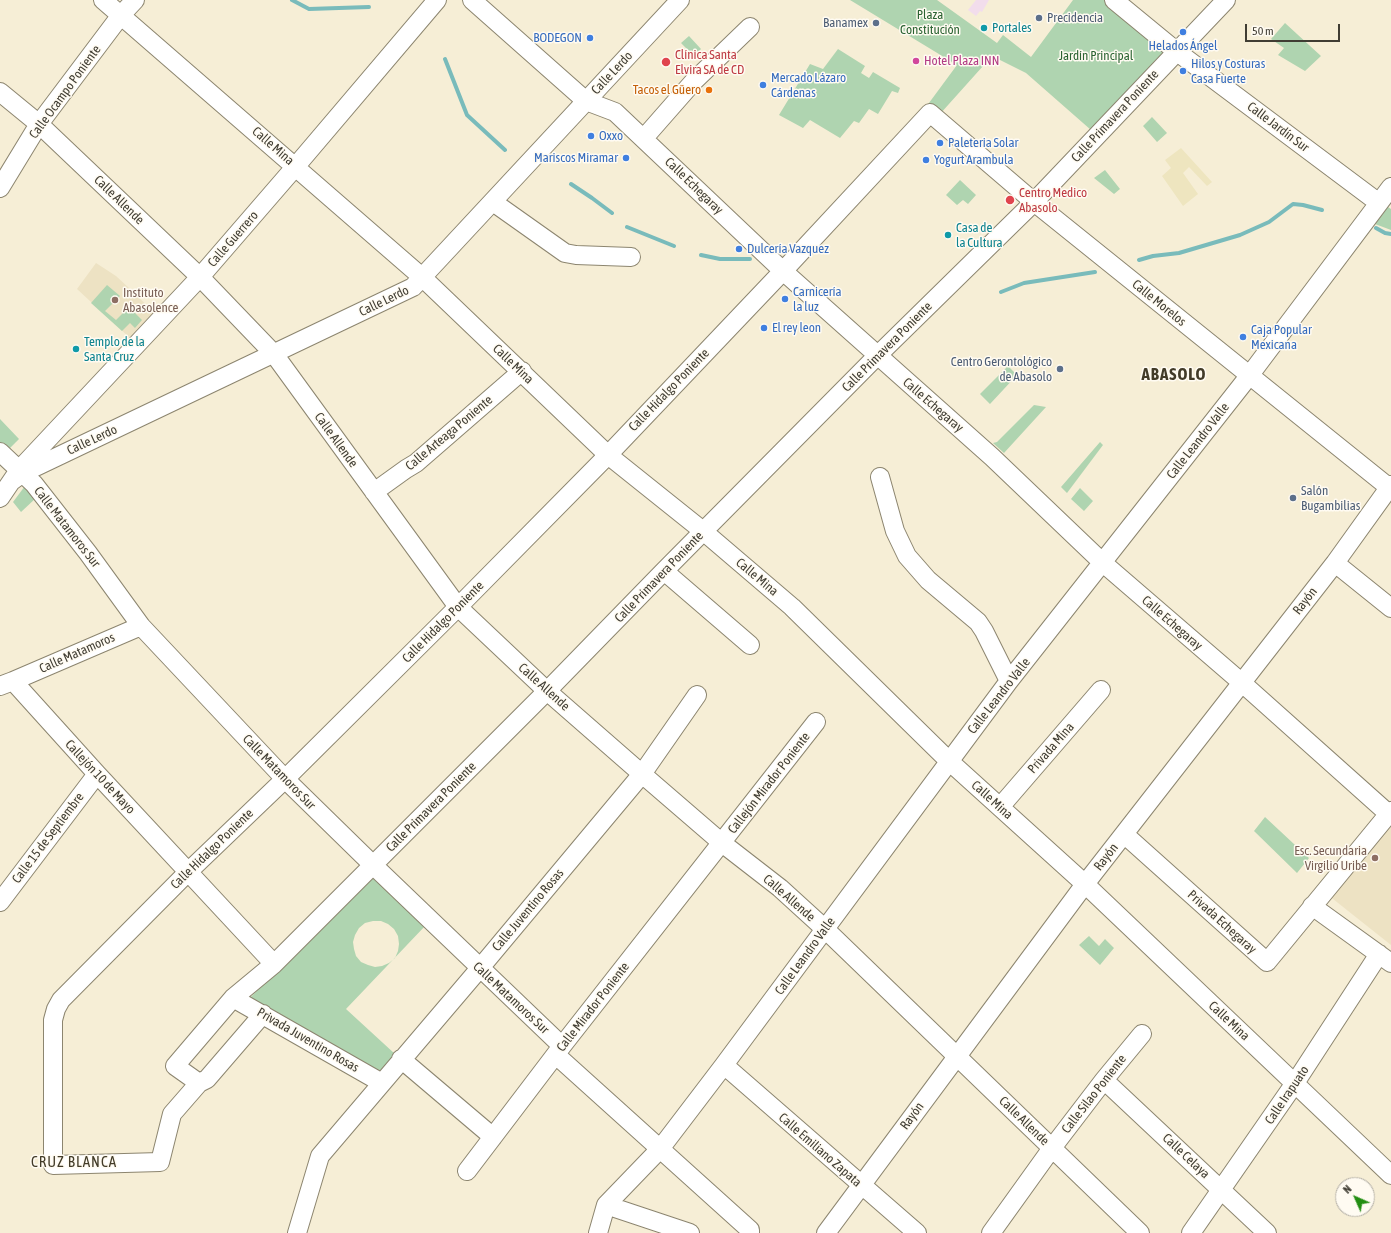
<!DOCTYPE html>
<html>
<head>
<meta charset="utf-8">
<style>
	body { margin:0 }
	#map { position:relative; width:1391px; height:1233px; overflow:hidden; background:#f6eed6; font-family:"Asap Condensed",sans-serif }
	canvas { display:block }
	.north { position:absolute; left:1335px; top:1177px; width:40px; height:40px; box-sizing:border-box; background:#fffbf2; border:1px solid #b3afa6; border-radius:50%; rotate:315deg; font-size:11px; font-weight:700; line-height:16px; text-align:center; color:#403d33 }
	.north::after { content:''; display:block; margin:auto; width:14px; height:18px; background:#238e12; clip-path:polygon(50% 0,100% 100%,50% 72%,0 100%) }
	.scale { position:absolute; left:1245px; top:24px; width:95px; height:18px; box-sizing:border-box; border:2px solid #403d33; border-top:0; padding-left:5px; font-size:12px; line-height:14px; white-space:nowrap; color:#403d33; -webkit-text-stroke:3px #fffbf2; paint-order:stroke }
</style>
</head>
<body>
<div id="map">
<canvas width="1391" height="1233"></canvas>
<div class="north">N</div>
<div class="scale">50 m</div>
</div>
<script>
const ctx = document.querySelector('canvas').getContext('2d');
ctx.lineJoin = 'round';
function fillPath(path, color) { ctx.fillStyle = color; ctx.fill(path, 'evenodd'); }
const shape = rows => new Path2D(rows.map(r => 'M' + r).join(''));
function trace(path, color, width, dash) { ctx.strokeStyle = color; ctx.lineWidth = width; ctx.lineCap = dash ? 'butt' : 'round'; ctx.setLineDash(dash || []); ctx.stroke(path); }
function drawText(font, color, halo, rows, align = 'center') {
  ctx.font = font + ' "Asap Condensed",sans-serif'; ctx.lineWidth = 3; ctx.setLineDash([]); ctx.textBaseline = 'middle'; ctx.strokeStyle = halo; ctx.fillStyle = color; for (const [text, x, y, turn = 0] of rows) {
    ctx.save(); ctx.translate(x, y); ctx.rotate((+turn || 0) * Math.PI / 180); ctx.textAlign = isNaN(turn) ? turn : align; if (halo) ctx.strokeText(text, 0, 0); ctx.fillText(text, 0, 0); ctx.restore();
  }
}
const commercial = shape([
	[976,0,989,0,982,12,980,11,976,16,968,10]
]);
const built = shape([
	[96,263,116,276,129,288,128,289,136,297,137,296,155,313,131,339,77,289],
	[1391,821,1391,945,1328,895]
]);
const green = shape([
	[850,0,937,0,997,43,1003,35,1031,57,1073,0,1120,0,1173,51,1091,130,1026,73,992,56,940,114,926,107,957,65],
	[1285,23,1321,56,1305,71,1278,55,1284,48,1271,39],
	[689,36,701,49,694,56,681,43],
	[838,49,865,66,861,73,869,78,873,72,900,88,898,93,892,91,878,114,869,109,859,123,854,121,840,138,810,120,803,128,779,115,810,64,823,69],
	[1152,117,1167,133,1157,142,1143,126],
	[1105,170,1120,189,1114,194,1094,178],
	[960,180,976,195,968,204,963,200,957,205,946,195],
	[1388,207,1391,209,1391,230,1375,224],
	[107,285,120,296,105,311,116,320,130,306,131,307,130,308,142,320,135,328,130,323,122,331,91,303],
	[1008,366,1017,375,990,404,980,394],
	[1034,405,1046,407,1004,453,993,443,997,442],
	[0,419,19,439,6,452,0,446],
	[1100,442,1103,445,1067,493,1061,487],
	[25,486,36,498,21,512,13,502],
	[1080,488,1093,501,1084,511,1071,499],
	[1265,817,1309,858,1297,873,1254,831],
	[370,872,426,925,346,1009,395,1054,381,1073,249,999],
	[373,921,381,921,388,924,394,929,398,936,399,944,398,951,395,958,389,963,382,966,375,967,368,965,361,962,356,956,354,949,353,942,355,935,359,928,365,923],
	[1089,936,1099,946,1105,939,1114,948,1100,965,1079,945]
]);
const sand = shape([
	[1181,148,1212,182,1207,186,1189,167,1183,173,1198,194,1183,206,1162,176,1171,168,1165,160]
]);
const stream = shape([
	[292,0,309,9,369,7],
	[445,59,467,115,505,150],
	[571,184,592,198,612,213],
	[627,227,674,246],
	[1376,228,1385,233,1391,234],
	[701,255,720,259,750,259],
	[1139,260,1153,256,1179,253,1240,235,1269,222,1293,204,1303,205,1322,210],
	[1001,292,1024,283,1095,272]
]);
const minor = shape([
	[103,0,423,278,608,455,703,531,792,607,949,761,1085,884,1391,1175],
	[472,0,586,101,615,112,783,271,992,457,1103,563,1241,682,1391,816],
	[1114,0,1176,51,1379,203],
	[0,92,39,124,200,277,274,354,458,607,547,691,642,774,722,843,780,888,825,929,1140,1233],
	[644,138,694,81,750,27],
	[0,188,39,124,121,15,135,0],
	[493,202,565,253,576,255,631,257],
	[0,452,34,484,88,553,141,626,285,779,373,865,562,1046],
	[880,477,895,531,907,556,928,580,978,622,984,631,1009,681],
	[12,481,23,473,413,287,680,0],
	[374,492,406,469,416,463,522,371],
	[0,498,19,470,200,277,296,166,437,0],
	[1335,563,1391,608],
	[664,571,750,645],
	[13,681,97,774,274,964],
	[0,686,13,681,141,626],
	[1000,807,1101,690],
	[1124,834,1267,962,1391,811],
	[0,902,97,774],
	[1312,906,1391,963],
	[233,998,382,1083],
	[263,1014,207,1079,199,1083,172,1114,160,1162,53,1165,53,1020,56,1009,61,1000,189,871,285,779,458,607,608,455,783,271,930,113,1034,202,1391,489],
	[556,1055,750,1230,750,1233],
	[401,1059,493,1137],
	[724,1065,917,1233],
	[1104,1080,1267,1233],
	[199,1083,175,1066,233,998,274,964,547,691,664,571,877,356,1034,202,1226,0],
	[467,1171,562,1046,816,722],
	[606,1205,690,1233],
	[297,1233,320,1156,480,968,642,774,697,695],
	[598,1233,606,1205,660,1149,724,1065,1009,681,1249,376,1391,187],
	[826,1233,1085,884,1335,563,1391,485],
	[991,1233,1052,1148,1104,1080,1142,1034],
	[1191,1233,1295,1083,1379,954]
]);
const markers = [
	[1039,18,4,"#5c6f8a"],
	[876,23,4,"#5c6f8a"],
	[984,28,4,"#0f9aa8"],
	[1183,32,4,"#3f7fe0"],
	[590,38,4,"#3f7fe0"],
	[916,61,4,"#d1479c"],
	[666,62,5,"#e0444e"],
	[1183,71,4,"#3f7fe0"],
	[763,85,4,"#3f7fe0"],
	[709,90,4,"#e8710a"],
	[591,136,4,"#3f7fe0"],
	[940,143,4,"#3f7fe0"],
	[626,158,4,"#3f7fe0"],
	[926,160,4,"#3f7fe0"],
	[1010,200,5,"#e0444e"],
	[948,235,4,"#0f9aa8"],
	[739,249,4,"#3f7fe0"],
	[785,299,4,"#3f7fe0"],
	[115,300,4,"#8d6e63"],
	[764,328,4,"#3f7fe0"],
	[1243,337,4,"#3f7fe0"],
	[76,349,4,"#0f9aa8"],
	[1060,369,4,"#5c6f8a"],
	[1293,498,4,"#5c6f8a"],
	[1375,858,4,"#8d6e63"]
];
const parkNames = [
	["Plaza",930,15],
	["Constitución",930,30],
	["Jardín Principal",1096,56]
];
const serviceNames = [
	["Precidencia",1047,18],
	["Banamex",868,23,"right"],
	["Centro Gerontológico",1052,362,"right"],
	["de Abasolo",1052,377,"right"],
	["Salón",1301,491],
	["Bugambilias",1301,506]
];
const cultureNames = [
	["Portales",992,28],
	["Casa de",956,228],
	["la Cultura",956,243],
	["Templo de la",84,342],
	["Santa Cruz",84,357]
];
const shopNames = [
	["BODEGON",582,38,"right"],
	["Helados Ángel",1183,46,"center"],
	["Hilos y Costuras",1191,64],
	["Casa Fuerte",1191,79],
	["Mercado Lázaro",771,78],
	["Cárdenas",771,93],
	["Oxxo",599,136],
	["Paleteria Solar",948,143],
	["Mariscos Miramar",618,158,"right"],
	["Yogurt Arambula",934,160],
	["Dulcería Vazquez",747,249],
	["Carnicería",793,292],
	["la luz",793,307],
	["El rey leon",772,328],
	["Caja Popular",1251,330],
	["Mexicana",1251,345]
];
const healthNames = [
	["Clínica Santa",675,55],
	["Elvira SA de CD",675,70],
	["Centro Medico",1019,193],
	["Abasolo",1019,208]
];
const hotelNames = [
	["Hotel Plaza INN",924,61]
];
const streetNames = [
	["Calle Lerdo",612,73,-47],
	["Calle Ocampo Poniente",65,92,-54],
	["Calle Primavera Poniente",1115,116,-47],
	["Calle Jardín Sur",1278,127,37],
	["Calle Mina",273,146,41],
	["Calle Echegaray",694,186,44],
	["Calle Allende",119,200,44],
	["Calle Guerrero",233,239,-49],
	["Calle Lerdo",384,301,-26],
	["Calle Morelos",1159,303,39],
	["Calle Primavera Poniente",887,347,-45],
	["Calle Mina",513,364,44],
	["Calle Hidalgo Poniente",669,390,-46],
	["Calle Echegaray",933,405,41],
	["Calle Arteaga Poniente",449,433,-40],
	["Calle Lerdo",92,440,-25],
	["Calle Allende",336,440,54],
	["Calle Leandro Valle",1198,441,-52],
	["Calle Matamoros Sur",67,527,52],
	["Calle Primavera Poniente",659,577,-46],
	["Calle Mina",757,577,40],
	["Rayón",1305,601,-52],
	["Calle Hidalgo Poniente",443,622,-45],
	["Calle Echegaray",1172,623,41],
	["Calle Matamoros",77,653,-24],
	["Calle Allende",544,687,42],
	["Calle Leandro Valle",999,696,-52],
	["Privada Mina",1051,748,-49],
	["Calle Matamoros Sur",279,772,46],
	["Callejón 10 de Mayo",100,777,47],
	["Callejón Mirador Poniente",769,783,-52],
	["Calle Mina",992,800,42],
	["Calle Primavera Poniente",431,807,-45],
	["Calle 15 de Septiembre",48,838,-53],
	["Calle Hidalgo Poniente",212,849,-44],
	["Rayón",1106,857,-52],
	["Calle Allende",789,898,41],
	["Calle Juventino Rosas",528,910,-50],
	["Privada Echegaray",1222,922,42],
	["Calle Leandro Valle",805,956,-54],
	["Calle Matamoros Sur",511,998,43],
	["Calle Mirador Poniente",593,1007,-52],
	["Calle Mina",1229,1021,43],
	["Privada Juventino Rosas",308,1040,30],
	["Calle Silao Poniente",1094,1094,-52],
	["Calle Irapuato",1287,1095,-56],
	["Rayón",912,1116,-54],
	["Calle Allende",1024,1121,44],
	["Calle Emiliano Zapata",820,1150,41],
	["Calle Celaya",1186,1156,43]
];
const foodNames = [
	["Tacos el Güero",701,90]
];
const educationNames = [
	["Instituto",123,293],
	["Abasolence",123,308],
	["Esc. Secundaria",1367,851,"right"],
	["Virgilio Uribe",1367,866,"right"]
];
const quarterNames = [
	["CRUZ BLANCA",74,1162]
];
const districtNames = [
	["ABASOLO",1174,375]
];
fillPath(commercial, '#f2ddec');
fillPath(built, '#ede2c3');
fillPath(green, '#afd4b0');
fillPath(sand, '#eee5bf');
trace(stream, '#79bbbb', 4);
trace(minor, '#8c856f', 20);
trace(minor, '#fff', 18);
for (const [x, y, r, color] of markers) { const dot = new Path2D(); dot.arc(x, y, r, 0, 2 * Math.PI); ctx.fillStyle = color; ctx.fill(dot); trace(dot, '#fffbf2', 1.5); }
drawText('13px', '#2b6332', '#fffbf2', parkNames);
drawText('13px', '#4e5e75', '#fffbf2', serviceNames, 'left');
drawText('13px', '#0d838f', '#fffbf2', cultureNames, 'left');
drawText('13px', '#366cbe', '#fffbf2', shopNames, 'left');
drawText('13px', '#be3a42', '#fffbf2', healthNames, 'left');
drawText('13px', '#b23c85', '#fffbf2', hotelNames, 'left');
drawText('13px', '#403d33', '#fffbf2', streetNames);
drawText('13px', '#c56008', '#fffbf2', foodNames, 'right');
drawText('13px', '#785e54', '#fffbf2', educationNames, 'left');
ctx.letterSpacing = '1px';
drawText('15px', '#423b28', '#fffbf2', quarterNames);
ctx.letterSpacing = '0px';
ctx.letterSpacing = '1px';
drawText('bold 17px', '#423b28', '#fffbf2', districtNames);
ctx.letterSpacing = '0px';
</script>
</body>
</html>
